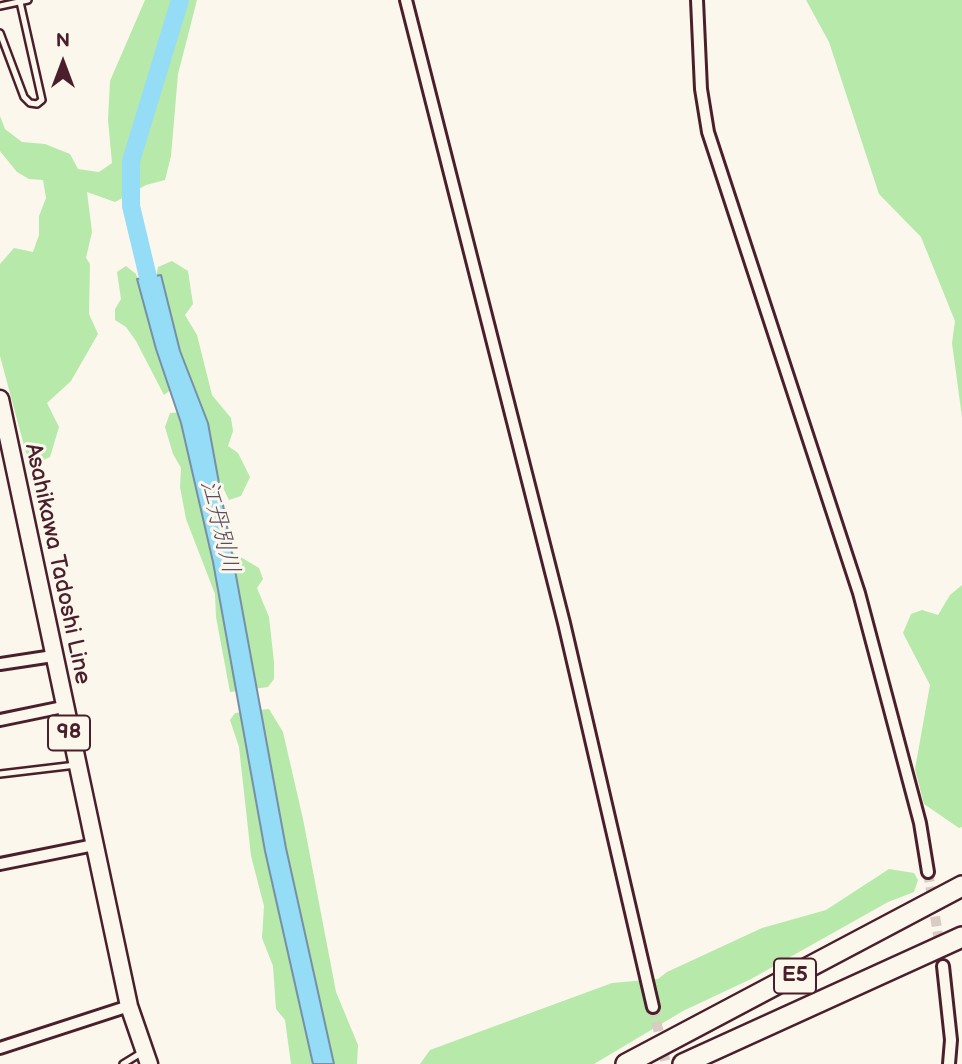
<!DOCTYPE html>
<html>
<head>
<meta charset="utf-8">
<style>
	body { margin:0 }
	#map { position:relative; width:962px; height:1064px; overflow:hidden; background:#fbf7ec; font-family:"Balsamiq Sans",sans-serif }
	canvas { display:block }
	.north { position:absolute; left:28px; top:28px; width:70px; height:70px; -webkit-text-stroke:5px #fbf7ec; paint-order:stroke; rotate:0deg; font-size:19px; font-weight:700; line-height:28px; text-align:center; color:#4a1f2b }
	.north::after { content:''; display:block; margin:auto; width:24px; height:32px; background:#4a1f2b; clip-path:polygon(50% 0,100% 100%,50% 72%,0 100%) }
</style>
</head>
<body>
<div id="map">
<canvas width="962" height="1064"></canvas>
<div class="north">N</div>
</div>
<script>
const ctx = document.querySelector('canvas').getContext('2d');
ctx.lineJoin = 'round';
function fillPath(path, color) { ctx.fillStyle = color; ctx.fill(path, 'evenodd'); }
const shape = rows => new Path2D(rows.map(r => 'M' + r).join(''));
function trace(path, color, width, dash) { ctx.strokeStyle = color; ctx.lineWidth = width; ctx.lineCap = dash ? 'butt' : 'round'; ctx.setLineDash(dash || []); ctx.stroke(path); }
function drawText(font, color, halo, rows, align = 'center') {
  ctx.font = font + ' "Balsamiq Sans","Klee One",sans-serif'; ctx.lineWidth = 6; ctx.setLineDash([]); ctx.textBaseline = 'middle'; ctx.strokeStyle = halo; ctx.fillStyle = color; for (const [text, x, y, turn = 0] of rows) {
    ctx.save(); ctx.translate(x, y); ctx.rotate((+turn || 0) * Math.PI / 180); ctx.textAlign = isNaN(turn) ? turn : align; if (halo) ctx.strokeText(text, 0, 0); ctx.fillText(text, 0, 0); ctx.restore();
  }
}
const green = shape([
	[145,0,197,0,178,74,171,156,165,180,146,185,115,202,87,192,92,232,86,258,90,264,89,314,98,334,71,381,47,403,59,427,50,457,37,463,26,453,0,356,0,264,14,248,33,252,39,235,39,216,46,198,43,180,29,179,17,172,0,151,0,116,5,129,22,142,45,144,70,154,78,169,99,172,112,163,108,120,110,81],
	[806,0,962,0,962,417,952,343,955,321,921,237,879,194,829,42],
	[172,261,188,271,193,304,185,315,197,335,212,395,231,418,233,431,228,446,238,453,250,477,241,496,229,500,214,469,155,284,158,267],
	[126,266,136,274,173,388,164,395,136,341,126,327,115,320,115,309,121,299,117,272],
	[184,412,219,544,259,568,263,579,257,588,269,617,274,662,274,679,268,687,230,692,216,617,215,594,186,519,180,487,181,468,173,454,165,427,170,413],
	[962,585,962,827,959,828,924,804,915,769,930,685,903,633,911,614,922,610,938,615,950,595],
	[269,709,283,732,303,819,336,992,358,1045,357,1064,291,1064,285,1020,276,1009,273,966,262,938,264,906,251,856,239,747,230,720,235,713],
	[889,869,914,873,918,880,914,892,888,902,751,979,683,1011,594,1064,420,1064,430,1050,612,983,658,979,667,972,762,928,826,910]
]);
const water = shape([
	[161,275,180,351,208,423,286,848,334,1064,313,1064,265,851,213,562,181,423,156,349,137,279,161,275]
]);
const river = shape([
	[153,298,131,206,131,161,180,0]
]);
const minorTunnel = shape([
	[928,872,943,966],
	[653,1007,666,1064]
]);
const service = shape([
	[0,6,28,0],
	[0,33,24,97,30,103,37,104,42,100,20,2],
	[0,774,76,765],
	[123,1064,141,1053]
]);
const minor = shape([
	[406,0,564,623,653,1007],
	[697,0,701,89,708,132,859,593,920,823,928,872],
	[0,664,53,656],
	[0,720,63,707],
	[0,864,94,845],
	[943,966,951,1040,949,1064],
	[0,1048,129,1006]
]);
const primary = shape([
	[0,399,129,1006,149,1064]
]);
const motorway = shape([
	[626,1064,962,886],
	[683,1064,962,937]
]);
const shields = [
	[69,733,42],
	[795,976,42]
];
const shieldNames = [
	["98",69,733],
	["E5",795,976]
];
const streetNames = [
	["Asahikawa Tadoshi Line",57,564,78]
];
const waterNames = [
	["江丹別川",219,527,76]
];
fillPath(green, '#b6e9aa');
fillPath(water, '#95dcf7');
trace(water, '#7790a5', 2);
trace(river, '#95dcf7', 18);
trace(minorTunnel, '#d8ccc5', 10, [10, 5]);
trace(service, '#4a1f2b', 10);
trace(minor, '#4a1f2b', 16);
trace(primary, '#4a1f2b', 21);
trace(motorway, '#4a1f2b', 24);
trace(service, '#fbf7ec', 5);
trace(minor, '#fbf7ec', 10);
trace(primary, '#fbf7ec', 16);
trace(motorway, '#fbf7ec', 19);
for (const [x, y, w] of shields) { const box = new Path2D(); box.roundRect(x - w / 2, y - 17.5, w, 35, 5); ctx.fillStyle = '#fbf7ec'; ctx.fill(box); trace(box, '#4a1f2b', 2); }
drawText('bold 21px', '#4a1f2b', null, shieldNames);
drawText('23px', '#4a1f2b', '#fbf7ec', streetNames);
drawText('italic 24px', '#5d4e5e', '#fbf7ec', waterNames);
</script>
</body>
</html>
